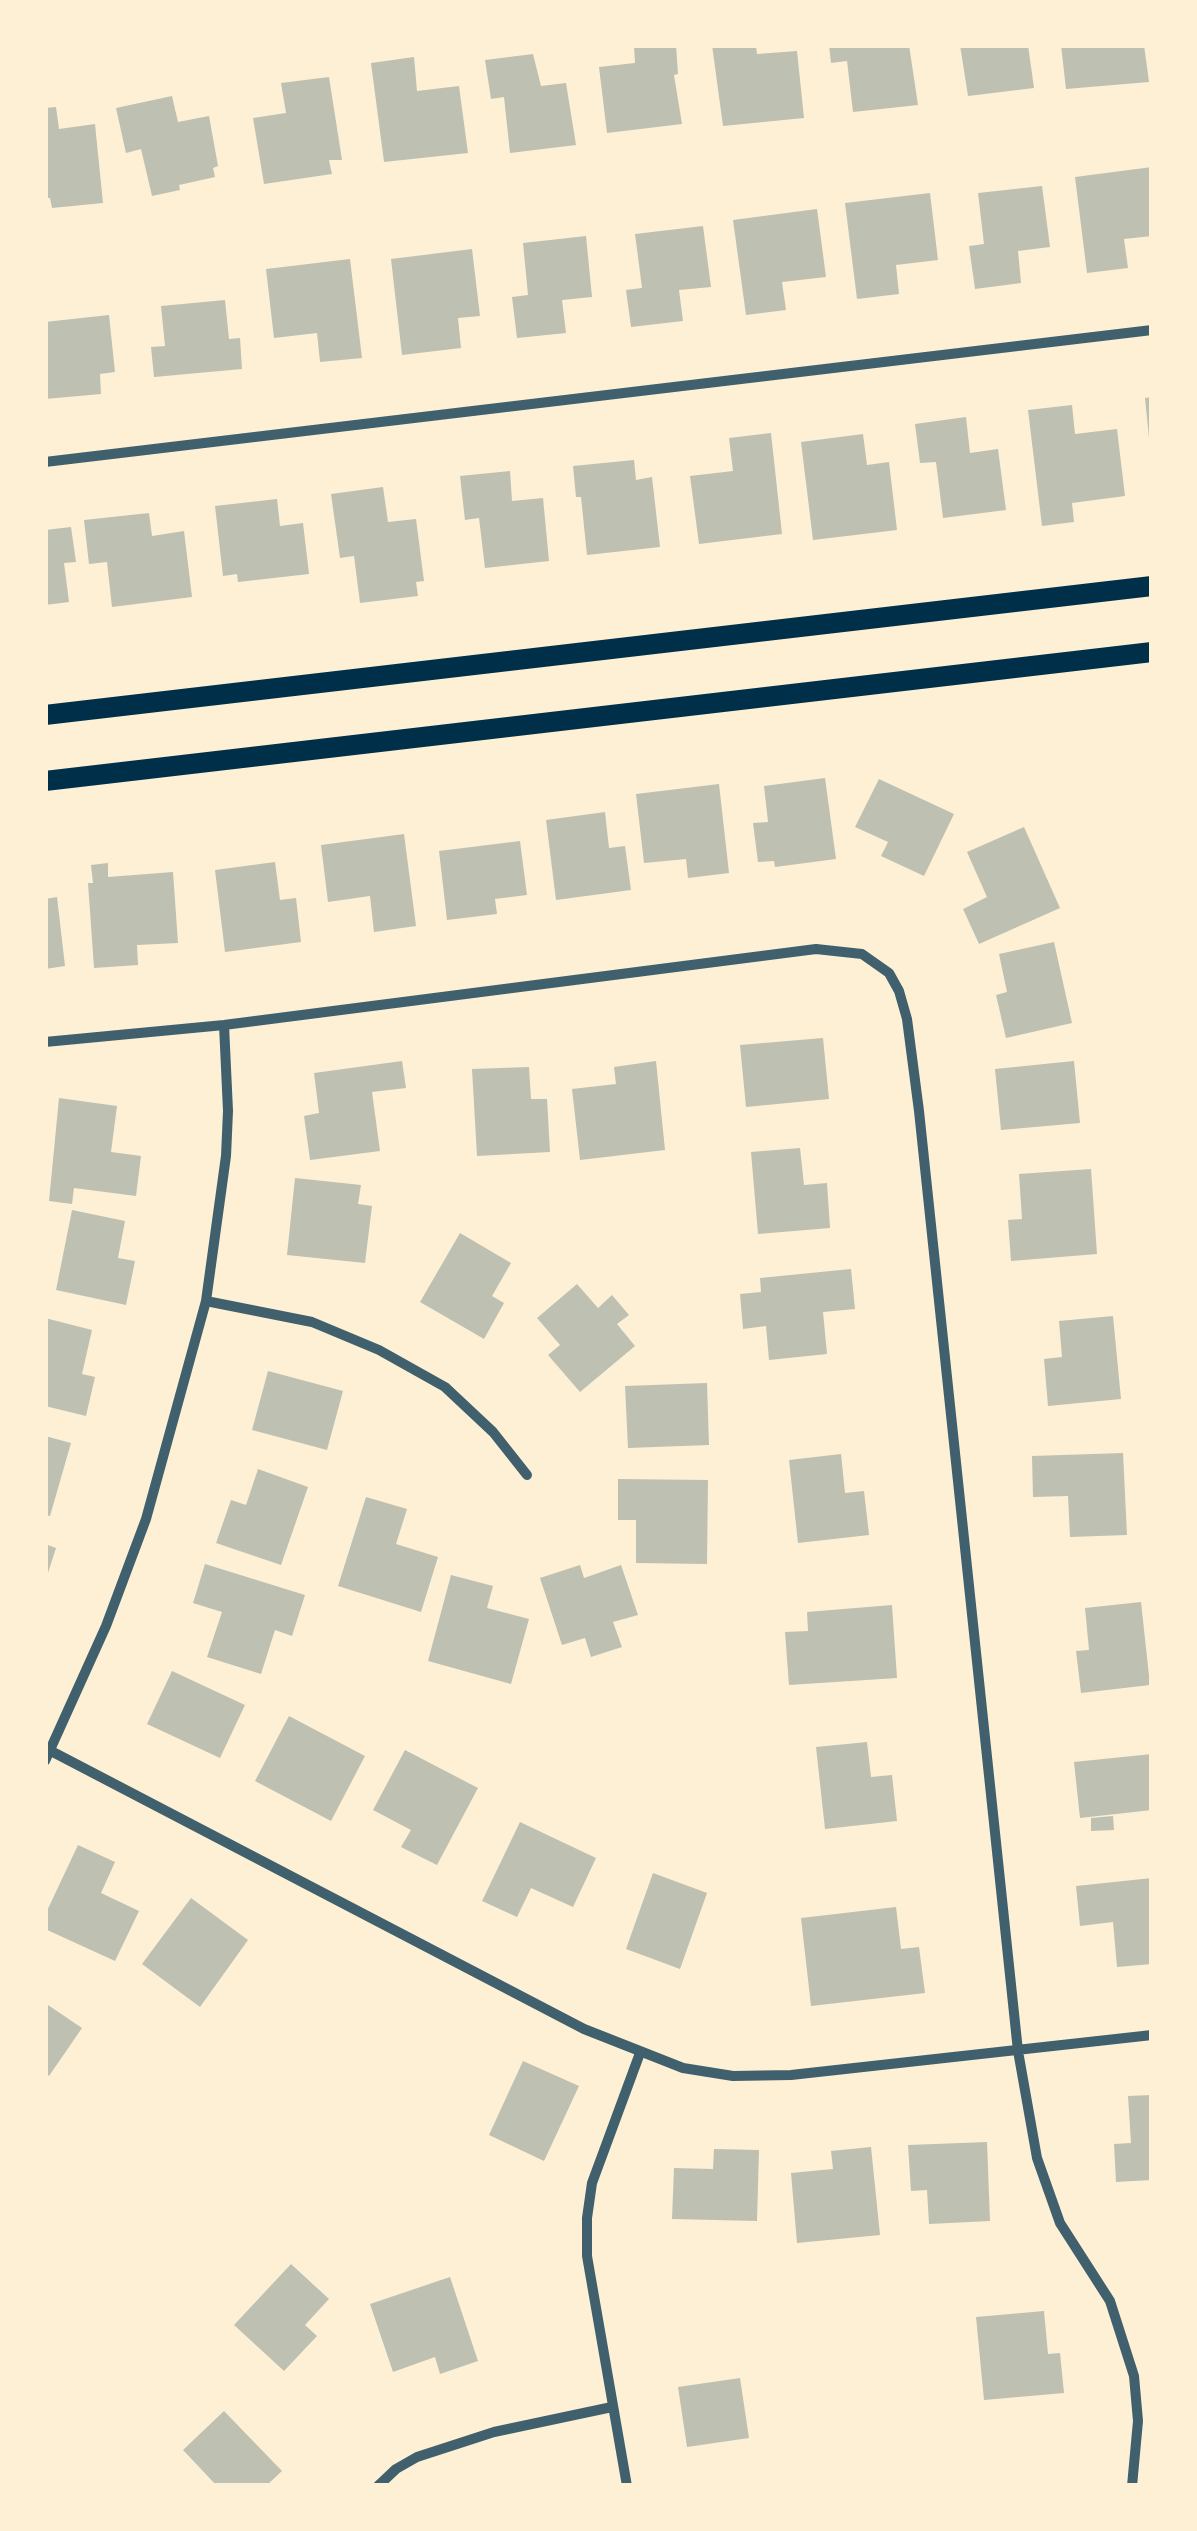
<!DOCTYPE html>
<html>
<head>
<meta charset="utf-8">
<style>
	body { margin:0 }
	#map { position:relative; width:1197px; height:2531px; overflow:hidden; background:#fdf0d5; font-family:Jost,sans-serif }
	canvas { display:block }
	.frame { position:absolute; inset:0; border:48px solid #fdf0d5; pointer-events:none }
</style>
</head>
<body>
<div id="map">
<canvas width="1197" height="2531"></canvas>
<div class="frame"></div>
</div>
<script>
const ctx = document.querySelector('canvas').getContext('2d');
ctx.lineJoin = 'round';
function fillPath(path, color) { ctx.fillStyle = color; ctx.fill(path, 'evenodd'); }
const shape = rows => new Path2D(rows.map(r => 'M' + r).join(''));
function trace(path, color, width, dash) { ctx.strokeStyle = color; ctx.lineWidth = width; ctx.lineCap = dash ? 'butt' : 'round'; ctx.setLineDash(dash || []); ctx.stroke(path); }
const building = shape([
	[634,45,676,45,678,74,674,75,682,124,607,133,599,67,635,63],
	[712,45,756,45,757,54,797,51,804,118,723,126],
	[829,45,881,45,882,48,909,45,918,105,853,112,847,61,831,63],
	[960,45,1028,45,1034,88,968,96],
	[1061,45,1144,45,1149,82,1066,89],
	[533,54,541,86,566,83,576,145,510,153,504,97,491,99,485,60],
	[414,57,417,91,459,86,468,153,384,162,371,63],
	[329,77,342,160,329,160,332,174,264,184,253,118,286,113,281,83],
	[172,96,178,122,209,116,218,166,213,168,215,177,179,185,180,190,152,196,141,149,126,153,116,108],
	[56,107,59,129,95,124,103,203,52,208,50,198,45,198,45,108],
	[1152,167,1152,236,1124,239,1128,268,1087,273,1075,177],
	[1042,186,1050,247,1018,251,1021,283,975,289,969,246,984,244,978,193],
	[930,193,938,260,896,265,899,294,857,299,845,203],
	[817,209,826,277,782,282,786,310,746,315,733,220],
	[703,226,711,287,679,290,683,321,631,327,626,290,642,288,635,234],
	[586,236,592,297,562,300,566,333,517,338,512,297,528,295,523,243],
	[472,249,480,316,458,318,461,348,402,355,391,259],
	[350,259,362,358,320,362,317,333,274,338,266,269],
	[225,300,229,339,240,338,242,369,154,377,151,347,165,346,161,306],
	[109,315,115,372,100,374,101,394,45,399,45,322],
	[1152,397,1152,438,1149,438,1145,398],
	[1072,405,1075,434,1117,429,1125,496,1072,503,1074,522,1042,526,1028,410],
	[966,417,970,453,998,449,1006,510,943,518,936,462,920,463,915,424],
	[771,433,782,534,699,544,690,476,733,471,729,438],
	[863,434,867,465,889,462,897,530,813,540,801,442],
	[634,460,636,480,652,477,660,547,587,555,581,497,576,497,573,466],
	[510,471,512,501,543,498,549,561,485,568,479,518,465,520,460,476],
	[383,487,388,522,416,519,424,581,416,582,418,596,360,603,354,556,340,558,331,494],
	[277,499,280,526,303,523,309,574,238,582,237,574,223,576,215,506],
	[149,513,152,536,184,531,192,597,112,607,107,562,89,564,84,520],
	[71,527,76,562,64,563,69,602,45,605,45,530],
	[825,778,836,859,775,867,774,861,758,862,753,823,768,822,764,786],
	[879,779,954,814,924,876,881,856,888,842,855,827],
	[719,784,729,873,688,878,686,859,644,863,636,794],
	[605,812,609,848,625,846,631,890,556,900,546,820],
	[1024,827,1060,908,979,944,963,909,987,897,967,852],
	[404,834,416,926,374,932,370,896,328,902,321,845],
	[520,841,527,895,495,899,497,914,447,920,439,851],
	[275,862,280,900,296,898,301,942,225,952,215,870],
	[108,863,108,877,173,872,178,943,137,945,138,965,94,968,88,883,93,883,91,865],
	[57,897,65,966,45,969,45,899],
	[1054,942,1072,1023,1006,1038,996,995,1007,992,999,954],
	[823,1038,829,1099,746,1107,740,1045],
	[402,1061,406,1088,372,1092,380,1151,310,1160,304,1116,319,1113,314,1073],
	[656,1061,665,1150,580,1160,572,1089,616,1084,614,1067],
	[1074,1061,1080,1123,1001,1130,995,1069],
	[529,1067,531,1099,547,1099,550,1152,477,1156,472,1069],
	[59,1098,117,1106,111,1152,141,1156,136,1196,74,1188,72,1204,49,1201],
	[800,1148,804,1185,827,1183,830,1228,758,1234,751,1152],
	[1091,1169,1097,1254,1011,1261,1008,1220,1022,1219,1019,1174],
	[295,1178,361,1185,358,1204,372,1206,365,1263,287,1255],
	[72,1210,125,1221,118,1258,135,1261,126,1305,56,1290],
	[460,1233,511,1263,492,1296,504,1303,484,1339,420,1302],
	[851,1269,855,1309,823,1312,827,1354,769,1360,766,1326,743,1329,740,1294,761,1292,760,1278],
	[577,1284,598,1308,612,1295,629,1315,617,1324,635,1346,580,1392,548,1355,560,1345,537,1318],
	[1113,1316,1121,1399,1048,1406,1044,1359,1062,1357,1059,1321],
	[45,1318,92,1330,82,1374,95,1377,86,1416,45,1406],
	[268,1371,343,1391,327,1450,252,1430],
	[707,1383,709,1445,628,1448,625,1386],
	[45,1436,71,1443,50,1516,45,1515],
	[1123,1453,1127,1535,1070,1537,1068,1496,1033,1497,1032,1456],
	[841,1454,845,1493,864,1491,869,1535,798,1543,789,1460],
	[258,1469,308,1487,281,1565,216,1543,231,1500,246,1505],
	[618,1479,708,1480,707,1564,636,1563,636,1520,618,1520],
	[366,1497,407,1509,396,1544,438,1557,421,1612,338,1586],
	[45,1544,56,1548,46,1579,45,1579],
	[205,1564,305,1595,292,1636,275,1630,261,1674,207,1657,222,1612,193,1603],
	[580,1565,584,1578,621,1565,638,1615,613,1622,622,1647,591,1657,585,1638,562,1645,540,1578],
	[451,1575,493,1586,487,1608,529,1619,511,1684,428,1661],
	[1141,1602,1150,1685,1081,1693,1076,1651,1089,1650,1085,1608],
	[892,1605,897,1678,789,1685,785,1632,808,1631,807,1612],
	[172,1671,245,1705,220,1758,147,1724],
	[289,1716,365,1756,331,1821,255,1781],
	[867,1742,871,1777,892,1775,897,1821,825,1829,816,1747],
	[405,1750,478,1788,437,1865,401,1847,411,1830,373,1810],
	[1152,1754,1152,1810,1080,1818,1074,1762],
	[1113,1816,1114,1830,1091,1831,1091,1818],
	[520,1822,596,1858,573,1907,531,1888,517,1917,482,1901],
	[78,1845,115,1862,101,1893,139,1911,115,1961,45,1929,45,1915],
	[653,1873,707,1893,680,1969,626,1949],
	[1152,1878,1152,1964,1117,1967,1113,1922,1080,1926,1076,1886],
	[191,1898,248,1940,200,2007,142,1964],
	[896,1907,901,1949,919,1947,925,1993,811,2006,801,1918],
	[45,2003,82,2028,49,2076,45,2073],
	[523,2061,579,2086,544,2161,489,2135],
	[1152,2095,1152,2180,1116,2182,1114,2144,1131,2143,1128,2096],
	[987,2142,990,2221,929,2224,927,2190,911,2191,908,2145],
	[871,2147,880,2235,797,2243,791,2173,833,2169,831,2151],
	[714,2149,759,2150,757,2221,672,2219,674,2168,713,2169],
	[291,2264,329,2299,305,2325,317,2336,284,2371,234,2325],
	[450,2277,478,2361,440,2374,435,2357,393,2372,370,2304],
	[1044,2311,1048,2354,1060,2353,1064,2393,984,2400,976,2317],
	[740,2378,749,2438,687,2447,678,2387],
	[224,2411,282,2471,266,2486,217,2486,183,2450]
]);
const minor = shape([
	[45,462,1152,330],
	[45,1042,224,1025,816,949,862,954,889,973,899,991,907,1019,919,1111,1018,2051,1037,2158,1060,2223,1110,2301,1134,2376,1138,2421,1132,2486],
	[206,1301,312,1322,379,1350,445,1387,493,1432,527,1475],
	[51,1751,584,2029,683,2068,733,2076,791,2075,1152,2035],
	[45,1761,106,1626,146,1519,206,1301,226,1156,228,1111,224,1025],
	[378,2486,396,2469,417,2457,494,2432,612,2407],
	[627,2486,587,2256,587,2218,592,2183,640,2053]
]);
const secondary = shape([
	[45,715,1152,586],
	[45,781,1152,652]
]);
fillPath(building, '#bec0b2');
trace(minor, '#3f606c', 10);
trace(secondary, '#003049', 20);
</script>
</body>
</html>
